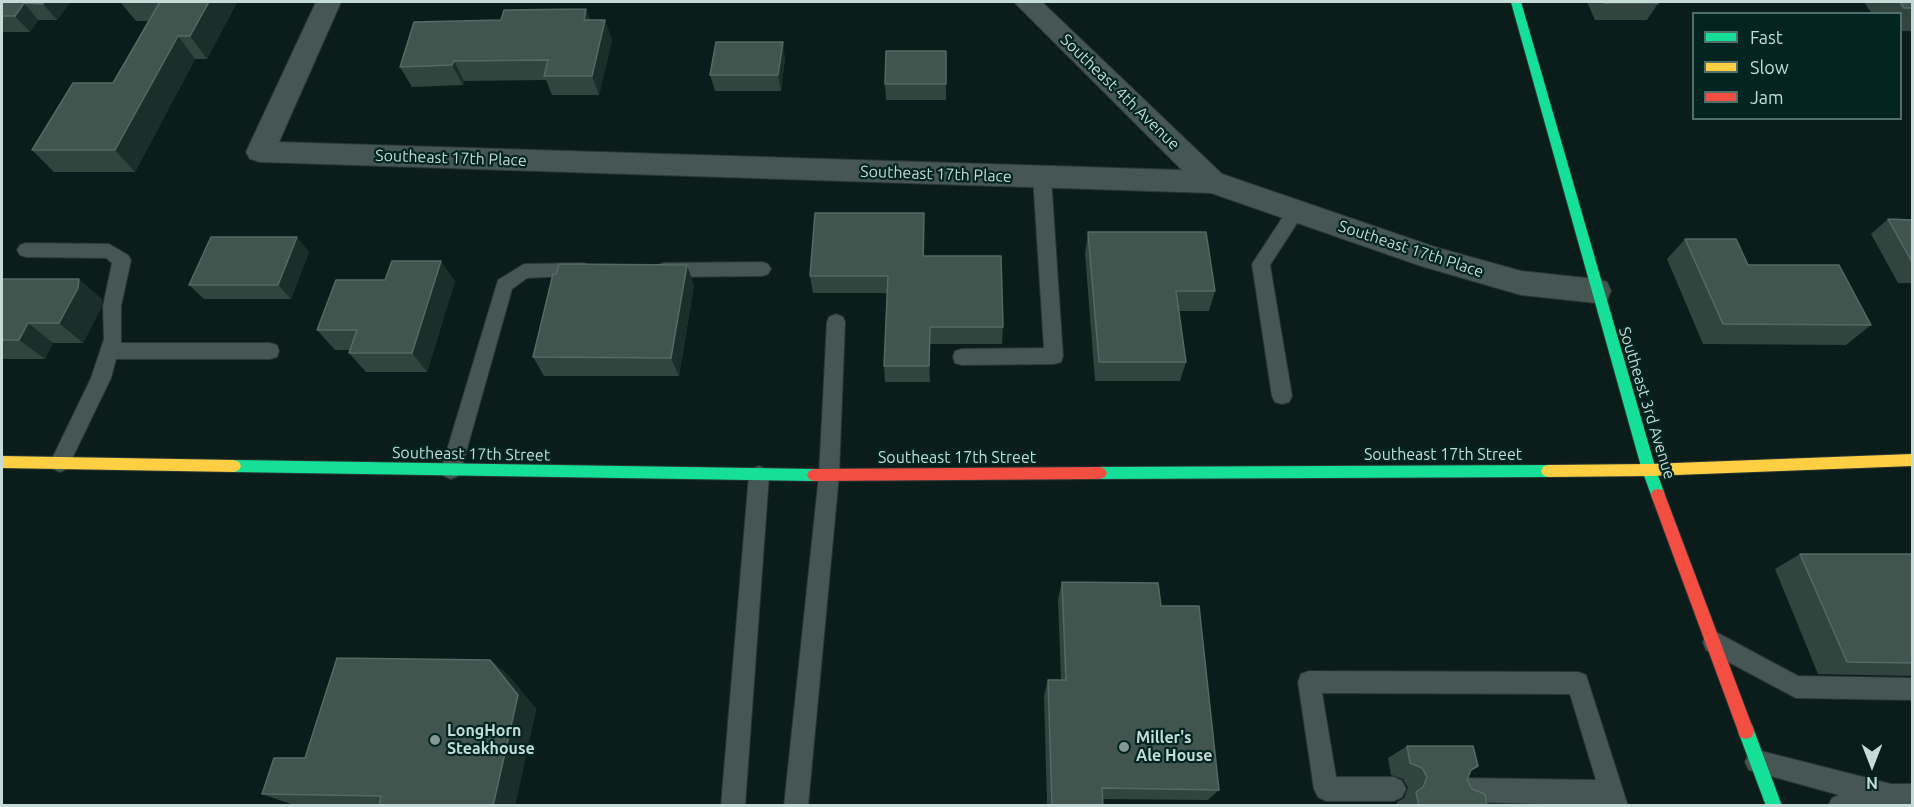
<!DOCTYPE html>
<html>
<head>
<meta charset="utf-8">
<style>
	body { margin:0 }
	#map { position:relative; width:1914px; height:807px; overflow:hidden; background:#0b1d1b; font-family:Ubuntu,sans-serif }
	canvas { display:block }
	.frame { position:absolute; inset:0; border:3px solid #c4dbd7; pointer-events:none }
	.legend { position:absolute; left:1692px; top:12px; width:210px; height:108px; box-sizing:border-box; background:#032521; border:2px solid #506e6a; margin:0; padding:8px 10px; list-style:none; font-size:18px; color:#c4dbd7 }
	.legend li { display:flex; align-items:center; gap:12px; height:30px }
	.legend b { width:30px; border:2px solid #506e6a }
	.north { position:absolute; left:1842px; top:735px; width:60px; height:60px; -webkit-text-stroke:4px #032521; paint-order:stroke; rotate:180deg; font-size:16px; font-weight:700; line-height:24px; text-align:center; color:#c4dbd7 }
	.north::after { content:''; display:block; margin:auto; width:21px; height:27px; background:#c4dbd7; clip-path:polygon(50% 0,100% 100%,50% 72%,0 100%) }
</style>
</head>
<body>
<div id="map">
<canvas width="1914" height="807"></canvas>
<div class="frame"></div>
<ul class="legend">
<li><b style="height:8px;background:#16e098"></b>Fast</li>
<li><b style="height:8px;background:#ffcf43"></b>Slow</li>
<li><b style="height:8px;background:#f24e42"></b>Jam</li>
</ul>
<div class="north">N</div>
</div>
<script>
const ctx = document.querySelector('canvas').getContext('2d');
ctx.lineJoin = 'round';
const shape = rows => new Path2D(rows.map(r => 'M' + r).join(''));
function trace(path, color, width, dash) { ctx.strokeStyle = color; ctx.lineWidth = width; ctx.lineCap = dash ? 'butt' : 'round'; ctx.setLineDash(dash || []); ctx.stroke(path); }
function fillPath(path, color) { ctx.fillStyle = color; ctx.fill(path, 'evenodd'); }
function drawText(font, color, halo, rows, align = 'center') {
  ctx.font = font + ' Ubuntu,sans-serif'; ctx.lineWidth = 4.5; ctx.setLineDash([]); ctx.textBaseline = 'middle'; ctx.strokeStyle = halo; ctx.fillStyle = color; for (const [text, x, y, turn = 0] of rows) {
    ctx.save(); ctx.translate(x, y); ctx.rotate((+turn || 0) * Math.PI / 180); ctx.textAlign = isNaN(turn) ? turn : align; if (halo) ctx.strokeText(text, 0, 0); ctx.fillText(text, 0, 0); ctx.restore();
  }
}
const lane = shape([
	[1042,171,1048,172,1051,177,1063,356,1061,362,1054,364,962,365,955,363,953,357,955,351,962,349,1044,348,1033,177,1036,172,1042,171],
	[1296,204,1302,206,1305,211,1270,265,1292,396,1289,402,1282,404,1275,402,1272,396,1252,264,1290,206,1296,204],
	[26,243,109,244,128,255,131,260,121,306,121,343,270,343,277,345,279,351,277,357,270,359,116,359,111,378,67,469,60,472,53,469,50,463,91,378,104,339,103,306,112,263,106,258,26,257,20,255,17,250,20,245,26,243],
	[762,262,768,264,771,269,768,274,762,276,664,277,658,275,655,270,658,265,664,263,762,262],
	[583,263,589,265,592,270,589,275,527,278,512,289,461,470,458,476,451,479,444,476,441,470,498,280,524,264,583,263],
	[836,314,843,317,845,322,839,475,808,806,784,806,819,475,827,322,829,317,836,314],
	[759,466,766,469,769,475,745,806,721,806,749,475,752,469,759,466],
	[1714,631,1798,676,1912,678,1912,700,1796,698,1706,650,1703,642,1706,634,1714,631],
	[1309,671,1578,672,1586,675,1628,806,1460,802,1452,798,1448,790,1452,782,1460,778,1596,780,1570,694,1322,693,1336,777,1394,777,1402,781,1406,789,1402,797,1394,801,1326,801,1318,797,1314,789,1298,682,1301,674,1309,671],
	[1757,750,1891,784,1912,784,1912,806,1828,806,1832,798,1839,795,1749,770,1745,762,1749,754,1757,750]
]);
const street = shape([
	[316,2,341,2,279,142,1182,170,1014,2,1042,2,1222,174,1435,247,1521,271,1596,279,1607,282,1611,291,1607,300,1596,303,1521,295,1421,266,1211,193,260,162,250,159,246,152,316,2]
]);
const fast = shape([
	[1511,2,1521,2,1656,470,1665,495,1663,500,1658,501,1653,500,1642,470,1511,2],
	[234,460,814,469,819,471,821,475,819,479,814,481,234,472,229,470,227,466,229,462,234,460],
	[1548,465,1553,467,1555,471,1553,475,1548,477,1100,479,1095,477,1093,473,1095,469,1100,467,1548,465],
	[1746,723,1752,725,1782,806,1766,806,1738,731,1740,725,1746,723]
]);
const slow = shape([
	[1912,454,1912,466,1649,476,1548,477,1543,475,1541,471,1543,467,1548,465,1649,464,1912,454],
	[2,456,234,460,239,462,241,466,239,470,234,472,2,468,2,456]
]);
const jam = shape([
	[1100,467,1105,469,1107,473,1105,477,1100,479,814,481,809,479,807,475,809,471,814,469,1100,467],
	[1658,489,1663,490,1665,495,1754,731,1752,737,1746,739,1740,737,1738,731,1651,495,1653,490,1658,489]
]);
const wall = shape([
	[2,2,70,2,57,20,38,20,30,32,2,32],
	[120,2,237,2,207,59,195,59,135,172,54,172,32,150,113,83,148,21,136,21],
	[1587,2,1660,2,1658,5,1657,5,1647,20,1595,20],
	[1864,2,1912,2,1912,31,1900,31,1900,14,1872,14],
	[586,9,590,20,612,40,599,95,552,95,546,80,464,81,463,85,412,87,400,67,501,20],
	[946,51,946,100,886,100,885,84],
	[785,58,781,91,715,91,710,75],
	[924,213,924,256,1003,327,1002,344,930,344,930,382,885,382,884,366,887,293,813,293,810,276],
	[1888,219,1912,220,1912,283,1898,283,1871,234],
	[1088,232,1215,291,1209,311,1179,311,1186,362,1180,381,1095,381,1085,253],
	[1685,239,1748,265,1871,325,1846,345,1703,344,1667,259],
	[309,252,291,299,204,299,189,285],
	[2,279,102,299,101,308,83,343,53,343,45,359,2,359],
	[455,281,427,372,366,372,349,353,351,350,335,350,317,330],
	[694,285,679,376,544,376,533,357],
	[1800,554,1912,554,1912,678,1912,676,1818,674,1775,569],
	[1062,582,1161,606,1219,790,1208,800,1102,799,1103,806,1047,806,1044,695,1048,680,1061,680,1058,599],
	[490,660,508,675,536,709,515,806,291,804,262,794,305,758],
	[1407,746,1471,770,1467,780,1472,789,1487,806,1397,806,1397,802,1404,798,1408,788,1403,779,1391,775,1388,758]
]);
const shadedWall = shape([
	[44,2,70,2,57,20,43,4],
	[209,2,237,2,207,59,190,36],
	[24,3,38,20,30,32,15,16],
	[586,9,593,30,584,20],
	[605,20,612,40,599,95,592,76],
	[178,36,195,59,135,172,115,150],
	[783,42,785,58,781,91,778,75],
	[454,61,464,81,463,85,452,65],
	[924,213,925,231,924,274,923,256],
	[297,237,309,252,291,299,278,285],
	[441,261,455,281,427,372,412,353],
	[687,265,694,285,679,376,671,358],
	[79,279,102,299,101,308,83,343,59,323],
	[28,323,53,343,45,359,19,340],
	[930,327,930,382,929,366],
	[490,660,508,675,536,709,515,806,493,806]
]);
const building = shape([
	[2,2,44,2,43,4,24,3,15,16,2,16,2,2],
	[160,2,209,2,190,36,178,36,115,150,32,150,73,83,113,83,160,2],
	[1604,2,1657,2,1658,3,1605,3,1604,2],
	[1900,2,1912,2,1912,8,1904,8,1900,2],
	[586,9,584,20,605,20,592,76,544,76,548,60,454,61,452,65,400,67,414,22,501,20,504,10,586,9],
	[716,42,783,42,778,75,710,75,716,42],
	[886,51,946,51,946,84,885,84,886,51],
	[815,213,924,213,923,256,1001,256,1003,327,930,327,929,366,884,366,888,276,810,276,815,213],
	[1888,219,1912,220,1912,262,1888,219],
	[1088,232,1206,232,1215,291,1176,291,1186,362,1099,362,1088,232],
	[211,237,297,237,278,285,189,285,211,237],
	[1685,239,1736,239,1748,265,1839,265,1871,325,1723,324,1685,239],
	[392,261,441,261,412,353,349,353,357,330,317,330,336,280,385,280,392,261],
	[559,264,687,265,671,358,533,357,553,274,556,274,559,264],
	[2,279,79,279,78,288,59,323,28,323,19,340,2,340,2,279],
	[1800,554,1912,554,1912,663,1847,662,1800,554],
	[1062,582,1158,583,1161,606,1199,606,1219,790,1102,788,1103,806,1052,806,1048,680,1066,680,1062,582],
	[337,658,490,660,518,695,493,806,379,806,381,796,262,794,274,758,305,758,337,658],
	[1407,746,1473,746,1478,766,1471,770,1467,780,1472,789,1485,794,1487,806,1419,806,1416,792,1423,787,1427,777,1422,768,1410,763,1407,746]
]);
const markers = [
	[435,740,6,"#839895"],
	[1124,747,6,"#839895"]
];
const streetNames = [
	["Southeast 4th Avenue",1120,92,44],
	["Southeast 17th Place",451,158,2],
	["Southeast 17th Place",936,174,2],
	["Southeast 17th Place",1411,249,18],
	["Southeast 3rd Avenue",1647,403,73],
	["Southeast 17th Street",471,454,1],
	["Southeast 17th Street",1443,455],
	["Southeast 17th Street",957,458]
];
const poiNames = [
	["LongHorn",447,731],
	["Steakhouse",447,749],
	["Miller's",1136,738],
	["Ale House",1136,756]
];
trace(lane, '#293635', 2);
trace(street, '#293635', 2);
trace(fast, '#293635', 2);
trace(slow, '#293635', 2);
trace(jam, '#293635', 2);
fillPath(lane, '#465654');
fillPath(street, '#465654');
fillPath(fast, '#16e098');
fillPath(slow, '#ffcf43');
fillPath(jam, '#f24e42');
fillPath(wall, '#31443e');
fillPath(shadedWall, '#1b2e29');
fillPath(building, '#41554e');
trace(building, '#556a64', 1.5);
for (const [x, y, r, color] of markers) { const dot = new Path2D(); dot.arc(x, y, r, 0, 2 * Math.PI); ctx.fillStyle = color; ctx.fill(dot); trace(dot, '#032521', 2); }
drawText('16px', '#c4dbd7', '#032521', streetNames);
drawText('bold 16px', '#c4dbd7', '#032521', poiNames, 'left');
</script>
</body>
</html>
